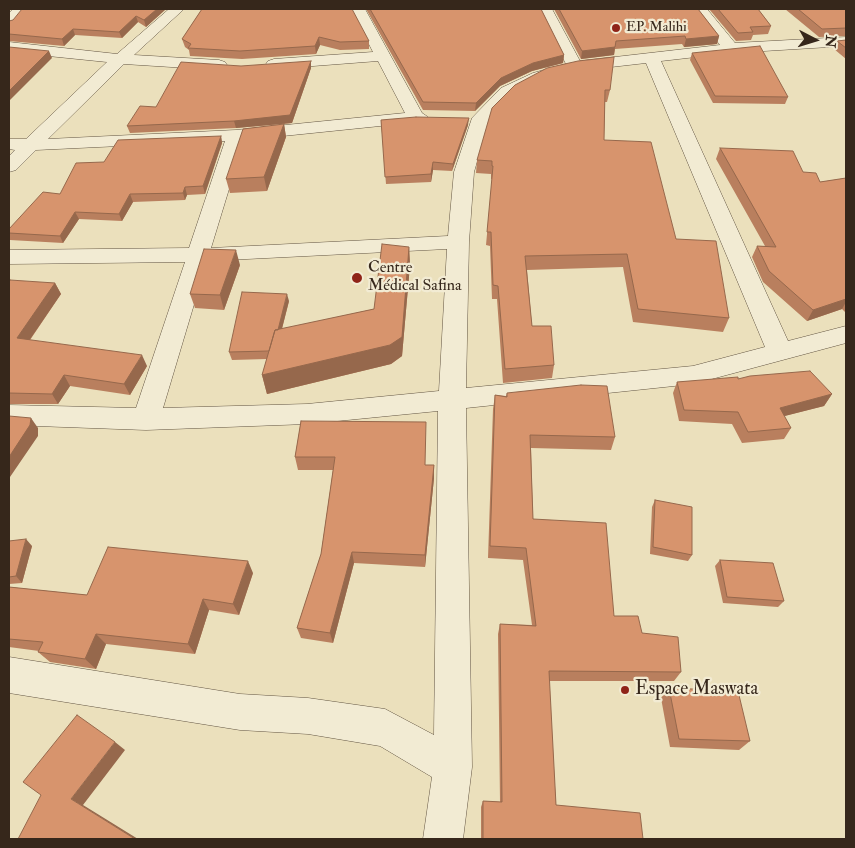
<!DOCTYPE html>
<html>
<head>
<meta charset="utf-8">
<style>
	body { margin:0 }
	#map { position:relative; width:855px; height:848px; overflow:hidden; background:#ebe0bc; font-family:"IM FELL Double Pica",serif }
	canvas { display:block }
	.frame { position:absolute; inset:0; border:10px solid #36271b; pointer-events:none }
	.north { position:absolute; left:790px; top:15px; width:50px; height:50px; -webkit-text-stroke:4px #f2ebd3; paint-order:stroke; rotate:95deg; font-size:14px; font-weight:700; line-height:20px; text-align:center; color:#36271b }
	.north::after { content:''; display:block; margin:auto; width:18px; height:22px; background:#36271b; clip-path:polygon(50% 0,100% 100%,50% 72%,0 100%) }
</style>
</head>
<body>
<div id="map">
<canvas width="855" height="848"></canvas>
<div class="frame"></div>
<div class="north">N</div>
</div>
<script>
const ctx = document.querySelector('canvas').getContext('2d');
ctx.lineJoin = 'round';
const shape = rows => new Path2D(rows.map(r => 'M' + r).join(''));
function trace(path, color, width, dash) { ctx.strokeStyle = color; ctx.lineWidth = width; ctx.lineCap = dash ? 'butt' : 'round'; ctx.setLineDash(dash || []); ctx.stroke(path); }
function fillPath(path, color) { ctx.fillStyle = color; ctx.fill(path, 'evenodd'); }
function drawText(font, color, halo, rows, align = 'center') {
  ctx.font = font + ' "IM FELL Double Pica",serif'; ctx.lineWidth = 4.5; ctx.setLineDash([]); ctx.textBaseline = 'middle'; ctx.strokeStyle = halo; ctx.fillStyle = color; for (const [text, x, y, turn = 0] of rows) {
    ctx.save(); ctx.translate(x, y); ctx.rotate((+turn || 0) * Math.PI / 180); ctx.textAlign = isNaN(turn) ? turn : align; if (halo) ctx.strokeText(text, 0, 0); ctx.fillText(text, 0, 0); ctx.restore();
  }
}
const minor = shape([
	[13,9,27,9,14,25,9,26,9,13,13,9],
	[169,9,184,9,134,55,219,60,225,62,227,65,225,68,219,70,124,64,48,139,236,130,405,113,378,61,274,69,268,67,266,64,268,61,274,59,373,52,351,9,365,9,422,113,428,117,425,121,419,122,244,140,211,248,448,236,454,172,472,118,501,88,533,73,566,64,538,9,552,9,580,61,720,45,693,9,707,9,735,43,846,37,846,46,731,53,661,61,788,341,846,326,846,343,693,384,466,408,472,767,463,839,423,839,432,777,380,746,308,734,240,730,9,693,9,657,240,694,308,698,385,709,434,735,438,411,307,424,146,430,9,425,9,405,136,408,185,262,9,264,9,250,189,248,225,141,36,150,16,170,9,172,9,156,15,150,9,149,9,139,26,139,107,62,9,52,9,42,117,54,169,9],
	[646,63,765,347,693,366,466,388,469,242,474,172,489,120,513,96,545,79,576,71,646,63],
	[447,249,439,391,307,404,163,408,207,261,447,249]
]);
const wall = shape([
	[166,9,146,27,138,22,122,38,75,35,64,46,9,41,9,21],
	[202,9,369,41,369,49,340,50,320,45,316,54,242,59,190,56,189,50,185,47,182,39],
	[366,9,541,9,564,55,563,63,532,71,500,86,475,111,423,110],
	[554,9,698,9,719,36,717,44,684,47,682,44,615,49,614,55,581,59],
	[709,9,758,9,771,26,768,34,753,35,751,40,736,41],
	[785,9,846,9,846,36,819,37],
	[846,40,846,59,834,49,837,41],
	[692,53,788,97,785,104,713,103,690,60],
	[241,66,311,68,292,123,236,128,130,133,127,126,156,107],
	[515,85,610,90,607,102,605,102,604,140,676,239,729,318,723,332,633,322,623,267,527,270,532,326,554,365,552,378,503,383,497,299,492,299,490,246,486,245,492,179,491,179,491,174,476,173,477,160],
	[381,120,468,125,452,171,433,170,431,182,386,184],
	[284,124,286,137,267,191,230,193,226,179],
	[221,136,222,143,205,194,187,195,185,200,133,202,122,221,79,219,63,243,10,240,9,239,9,229,60,194,104,162],
	[720,148,803,172,820,182,846,178,846,313,842,309,807,321,763,282,752,257,757,246,765,246,716,159],
	[409,247,410,265,402,356,391,364,267,394,262,375,267,359,232,360,229,352,289,301,282,329,374,309],
	[240,265,224,310,195,308,190,294],
	[9,282,55,283,61,294,30,340,147,366,130,395,70,386,58,404,9,404],
	[738,379,832,394,824,406,784,416,791,428,784,439,742,443,732,424,679,421,673,393,677,382],
	[507,393,615,437,611,450,531,448,533,519,614,616,642,633,681,672,674,681,549,681,556,805,643,839,481,839,481,807,483,801,500,802,498,634,500,624,532,625,523,560,488,558,493,409,495,395,506,396],
	[301,421,425,465,434,465,434,478,425,567,354,563,333,643,301,638,297,628,321,554,333,470,298,470,295,457],
	[655,500,692,555,688,561,650,554,652,507],
	[9,541,32,546,22,583,9,584],
	[720,560,784,601,778,607,723,603,715,566],
	[253,573,239,615,209,610,195,654,106,644,96,669,50,662,38,652,39,651,9,647,9,587,87,595],
	[669,688,750,741,739,750,670,747,661,698]
]);
const shadedWall = shape([
	[157,9,166,9,146,27,144,20],
	[136,16,138,22,122,38,119,32],
	[73,29,75,35,64,46,62,39],
	[719,36,717,44,684,47,686,39],
	[319,37,320,45,316,54,315,46],
	[615,47,614,55,581,59,582,51],
	[49,51,52,58,9,101,9,91],
	[564,55,563,63,532,71,500,86,475,111,476,103,501,78,533,63],
	[311,61,311,68,292,123,236,128,234,121],
	[469,118,468,125,452,171,453,164],
	[284,124,286,137,267,191,264,177],
	[221,136,222,143,205,194,203,186],
	[433,162,433,170,431,182,431,174],
	[185,187,187,195,185,200,183,193],
	[130,194,133,202,122,221,119,214],
	[75,212,79,219,63,243,60,236],
	[409,247,410,265,402,356,391,364,267,394,262,375,390,345],
	[236,250,240,265,224,310,220,295],
	[55,283,61,294,24,348,17,338],
	[287,294,289,301,274,359,273,351],
	[846,299,846,302,842,309,807,321,813,310],
	[142,355,147,366,130,395,124,384],
	[64,375,70,386,58,404,52,394],
	[832,394,824,406,773,419,780,408],
	[31,418,38,428,38,436,10,477,9,476,9,457],
	[434,465,434,478,425,567,425,555],
	[26,539,32,546,22,583,16,576],
	[352,552,354,563,333,643,330,633],
	[248,561,253,573,239,615,233,604],
	[203,599,209,610,195,654,188,644],
	[96,634,106,644,96,669,85,659],
	[115,742,125,750,83,805,138,839,135,839,71,799]
]);
const building = shape([
	[22,9,157,9,144,20,136,16,119,32,73,29,62,39,9,34,9,21,13,20,22,9],
	[202,9,352,9,369,41,340,42,319,37,315,46,240,51,188,48,191,44,182,39,202,9],
	[370,9,541,9,564,55,533,63,501,78,476,103,423,102,370,9],
	[559,9,698,9,719,36,686,39,685,36,616,41,615,47,582,51,559,9],
	[718,9,758,9,771,26,750,27,753,32,738,33,718,9],
	[798,9,846,9,846,28,822,29,798,9],
	[846,40,846,48,837,41,846,40],
	[760,46,788,97,715,96,692,53,760,46],
	[9,47,49,51,9,91,9,47],
	[614,57,610,90,605,90,604,140,651,142,676,239,716,241,729,318,638,309,627,254,525,256,532,326,551,326,554,365,505,369,498,286,493,285,491,232,487,232,493,166,492,166,492,161,477,160,492,108,515,85,547,68,578,61,614,57],
	[311,61,290,115,234,121,127,126,140,106,156,107,181,62,241,66,311,61],
	[416,117,469,118,453,164,433,162,431,174,385,177,381,120,416,117],
	[284,124,264,177,226,179,243,129,284,124],
	[221,136,203,186,185,187,183,193,130,194,119,214,75,212,60,236,9,233,9,229,43,192,60,194,76,163,104,162,118,140,221,136],
	[720,148,793,151,803,172,816,173,820,182,846,178,846,299,813,310,769,271,757,246,776,247,720,148],
	[382,244,409,247,402,337,390,345,262,375,275,330,374,309,382,244],
	[204,249,236,250,220,295,190,294,204,249],
	[10,280,55,283,17,338,142,355,124,384,64,375,52,394,9,393,9,282,10,280],
	[242,292,287,294,278,330,275,330,269,351,229,352,242,292],
	[810,371,832,394,780,408,791,428,748,432,738,412,684,410,677,382,738,377,738,379,750,376,810,371],
	[581,385,607,386,615,437,530,435,533,519,606,523,614,616,638,616,642,633,678,637,681,672,549,671,556,805,640,813,643,839,483,839,483,801,502,802,500,624,536,626,526,548,490,546,495,395,507,397,507,393,581,385],
	[9,416,31,418,30,425,9,457,9,416],
	[301,421,426,422,425,465,434,465,425,555,352,552,330,633,297,628,321,554,335,457,295,457,301,421],
	[655,500,692,507,692,555,653,547,655,500],
	[26,539,16,576,9,577,9,541,26,539],
	[108,547,248,561,233,604,203,599,188,644,96,634,85,659,38,652,43,642,9,639,9,587,87,595,108,547],
	[720,560,773,563,784,601,727,597,720,560],
	[669,688,738,691,750,741,679,739,669,688],
	[77,715,115,742,71,799,135,839,18,839,41,795,23,782,77,715]
]);
const markers = [
	[616,28,5,"#8f2418"],
	[357,278,6,"#8f2418"],
	[625,690,5,"#8f2418"]
];
const farPoinames = [
	["EP. Malihi",626,28]
];
const poiNames = [
	["Centre",368,269],
	["Médical Safina",368,287]
];
const nearPoinames = [
	["Espace Maswata",635,690]
];
trace(minor, '#635543', 1);
fillPath(minor, '#f2ebd3');
fillPath(wall, '#b97f5e');
fillPath(shadedWall, '#96684c');
fillPath(building, '#d7946d');
trace(building, '#96684c', 1);
for (const [x, y, r, color] of markers) { const dot = new Path2D(); dot.arc(x, y, r, 0, 2 * Math.PI); ctx.fillStyle = color; ctx.fill(dot); trace(dot, '#f2ebd3', 2); }
drawText('14px', '#36271b', '#f2ebd3', farPoinames, 'left');
drawText('16px', '#36271b', '#f2ebd3', poiNames, 'left');
drawText('19px', '#36271b', '#f2ebd3', nearPoinames, 'left');
</script>
</body>
</html>
